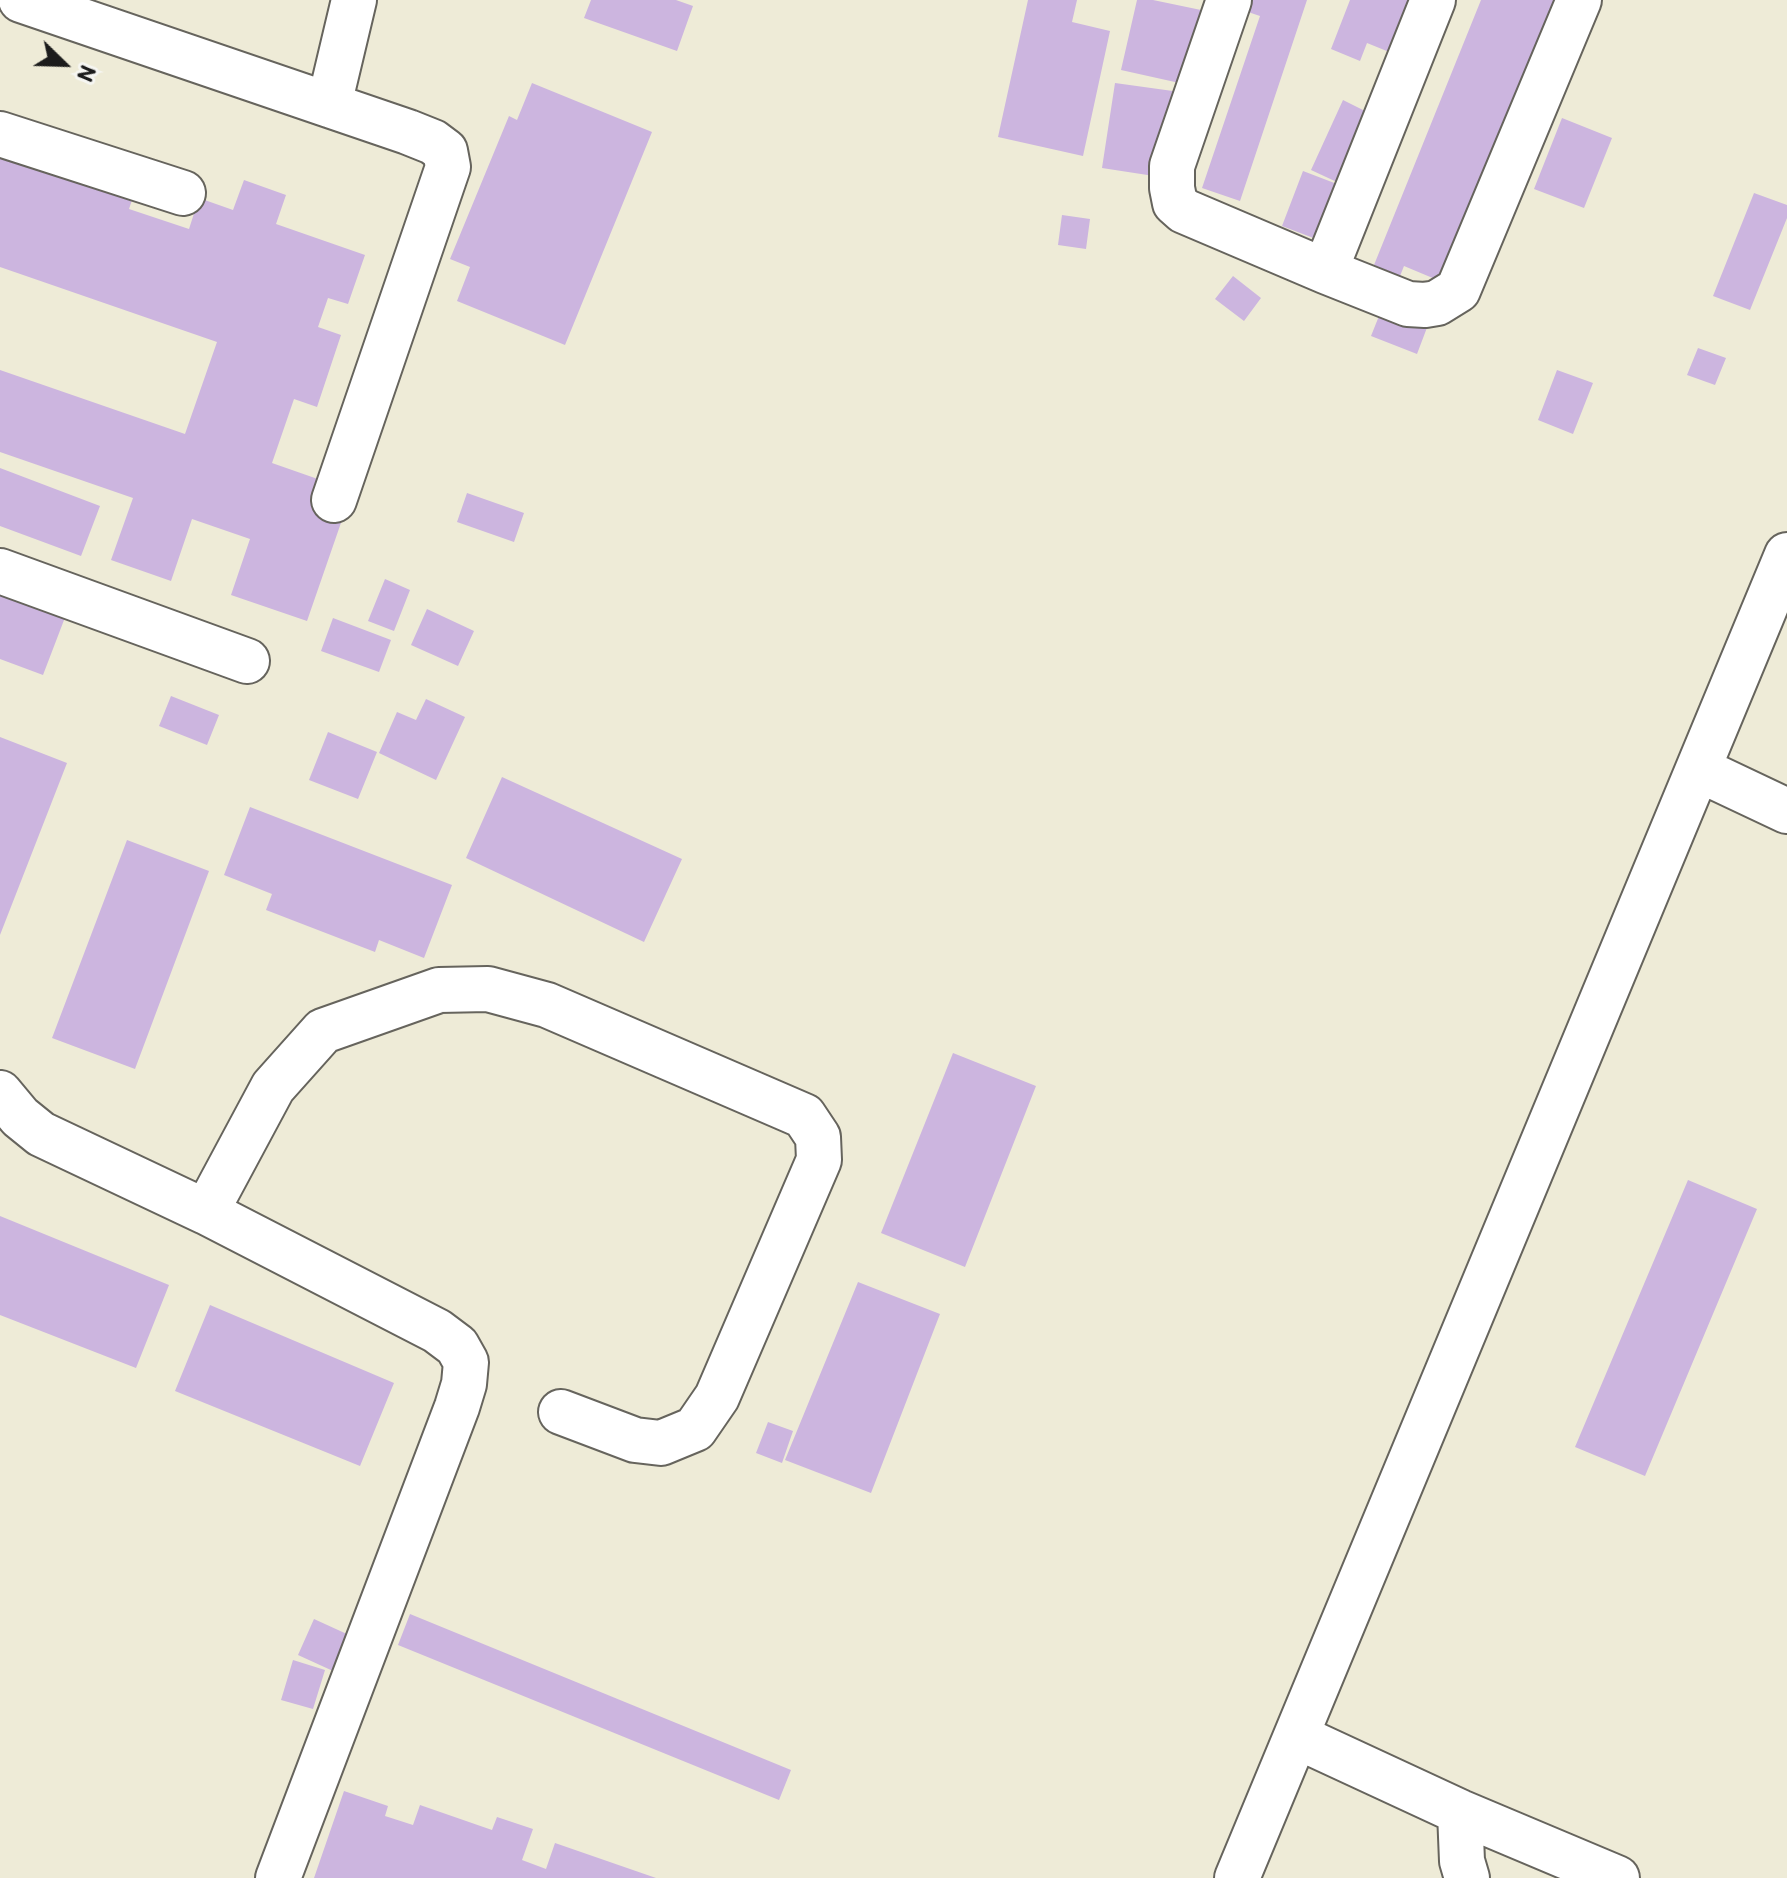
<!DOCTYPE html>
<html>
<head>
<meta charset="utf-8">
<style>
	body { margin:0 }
	#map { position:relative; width:1787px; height:1878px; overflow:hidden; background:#eeebd7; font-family:Itim,sans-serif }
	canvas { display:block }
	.north { position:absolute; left:24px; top:24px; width:80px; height:80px; -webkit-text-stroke:6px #f6f6f2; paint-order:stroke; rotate:113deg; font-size:22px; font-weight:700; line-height:32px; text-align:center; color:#1c1c1c }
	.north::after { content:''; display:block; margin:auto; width:28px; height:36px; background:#1c1c1c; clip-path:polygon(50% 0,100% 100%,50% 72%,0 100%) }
</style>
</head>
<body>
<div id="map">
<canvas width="1787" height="1878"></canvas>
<div class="north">N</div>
</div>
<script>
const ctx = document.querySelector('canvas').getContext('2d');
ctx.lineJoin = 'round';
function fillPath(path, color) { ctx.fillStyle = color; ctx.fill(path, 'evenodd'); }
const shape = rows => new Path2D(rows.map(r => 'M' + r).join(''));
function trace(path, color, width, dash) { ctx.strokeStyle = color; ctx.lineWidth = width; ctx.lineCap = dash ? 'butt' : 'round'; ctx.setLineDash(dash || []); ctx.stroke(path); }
const building = shape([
	[591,0,676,0,693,6,677,51,584,18],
	[1028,0,1077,0,1072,22,1110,31,1083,156,998,137],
	[1137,0,1153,0,1201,10,1184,84,1121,70],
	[1242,0,1307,0,1240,201,1202,188,1260,16,1239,9],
	[1350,0,1427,0,1404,58,1367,43,1360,61,1331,49],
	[1481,0,1562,0,1447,284,1404,266,1400,276,1374,265],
	[532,83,652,132,565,345,457,301,470,267,450,259,509,116,517,120],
	[1115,83,1180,92,1167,178,1102,168],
	[1343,100,1371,114,1339,183,1311,170],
	[1562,118,1612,138,1584,208,1534,189],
	[0,144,135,191,129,209,189,229,199,198,233,210,244,180,286,195,276,224,365,255,348,304,328,298,318,327,341,335,317,407,294,399,272,463,352,491,307,621,231,595,250,539,192,519,171,581,111,560,133,498,0,452,0,370,185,434,217,342,0,267],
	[1303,171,1337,184,1316,239,1282,226],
	[1754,193,1787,205,1787,218,1750,310,1713,296],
	[1062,215,1090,219,1086,249,1058,245],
	[1233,276,1261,298,1244,321,1215,299],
	[1383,306,1428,325,1417,354,1371,336],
	[1698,348,1726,358,1715,385,1687,375],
	[1557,370,1593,383,1573,434,1538,420],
	[0,468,100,506,81,556,0,526],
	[467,493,524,513,514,542,457,522],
	[385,579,410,590,394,631,368,621],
	[0,581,69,607,43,675,0,659],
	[427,609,474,631,458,666,411,645],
	[333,618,391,640,379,672,321,651],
	[171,696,219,715,207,745,159,726],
	[426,699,465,717,436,780,379,753,397,712,416,720],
	[328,732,377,752,358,799,309,780],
	[0,737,67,763,0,935],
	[502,777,682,859,644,942,466,858],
	[250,807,452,885,424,958,379,940,375,952,266,910,272,894,224,875],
	[127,840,209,871,135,1069,52,1038],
	[953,1053,1036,1086,965,1267,881,1233],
	[1688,1180,1757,1209,1645,1476,1575,1447],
	[0,1216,169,1285,136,1368,0,1315],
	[858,1282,940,1314,871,1493,785,1460],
	[210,1305,394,1383,360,1466,175,1391],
	[768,1422,793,1431,782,1463,756,1453],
	[410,1614,791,1770,779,1800,398,1645],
	[314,1619,349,1635,333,1671,298,1655],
	[293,1660,325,1670,313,1709,281,1700],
	[344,1791,388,1806,385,1816,413,1825,420,1805,492,1830,497,1817,533,1829,522,1860,546,1869,555,1843,656,1878,314,1878]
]);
const minor = shape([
	[21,0,408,132,433,142,445,151,448,167,334,500],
	[1229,0,1172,166,1172,188,1175,203,1184,211,1325,271,1408,304,1425,305,1437,303,1458,290,1579,0],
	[329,105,354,0],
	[0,134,183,193],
	[1325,271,1433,0],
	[0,571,247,661],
	[1698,769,1787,811],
	[0,1093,20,1117,41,1134,206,1212,437,1331,457,1346,466,1362,464,1384,457,1407,278,1878],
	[206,1212,273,1087,323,1031,439,990,488,989,547,1005,804,1116,818,1137,819,1160,717,1397,695,1429,661,1443,635,1440,561,1412],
	[1296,1736,1460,1812,1617,1878],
	[1460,1812,1462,1861,1467,1878],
	[1237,1878,1787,555]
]);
fillPath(building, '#ccb5df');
trace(minor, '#66645d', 48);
trace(minor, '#fff', 44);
</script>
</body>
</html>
